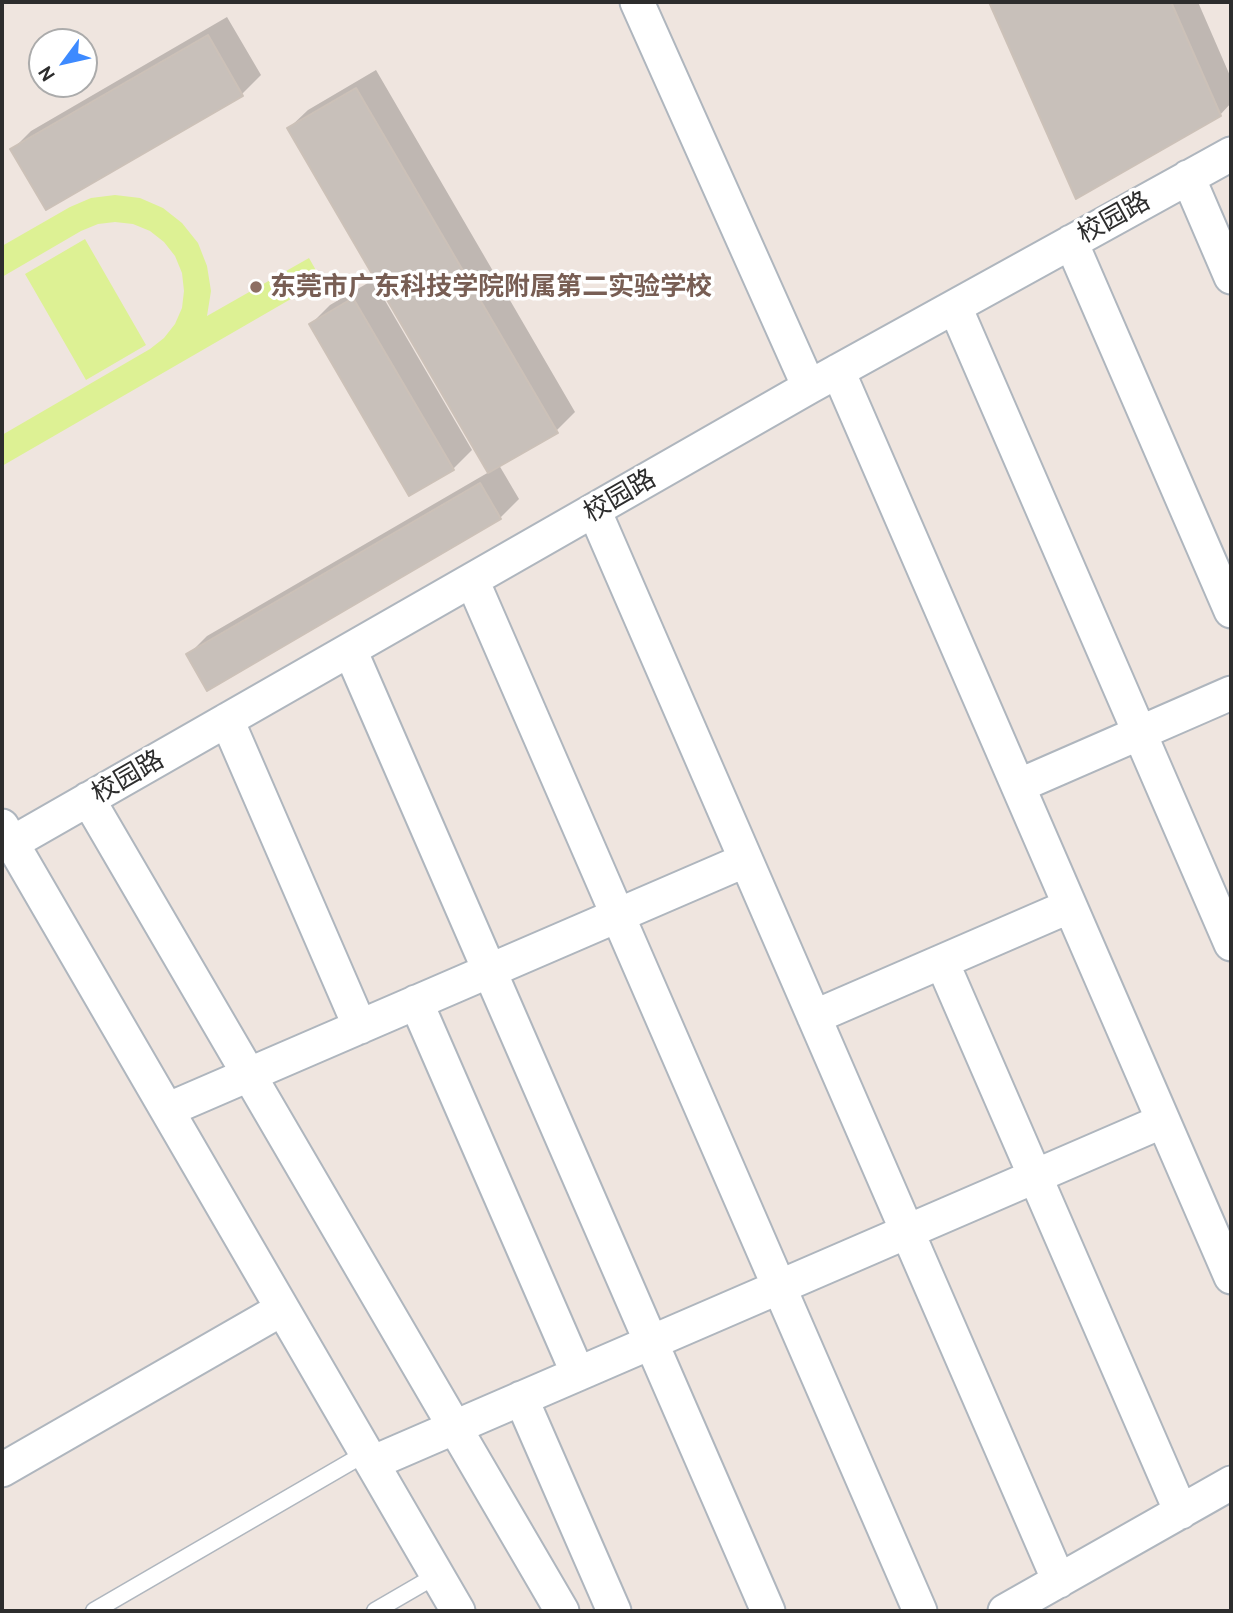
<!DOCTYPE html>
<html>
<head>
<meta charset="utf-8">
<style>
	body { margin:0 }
	#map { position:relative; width:1233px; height:1613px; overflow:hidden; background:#efe5df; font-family:Cabin,sans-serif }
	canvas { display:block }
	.frame { position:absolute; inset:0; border:4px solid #2d2d2d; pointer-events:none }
	.north { position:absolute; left:28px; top:28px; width:70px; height:70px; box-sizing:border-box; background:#fff; border:2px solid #ababab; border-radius:50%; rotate:237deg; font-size:19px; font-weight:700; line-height:28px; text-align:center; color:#2d2d2d }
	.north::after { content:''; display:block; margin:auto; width:24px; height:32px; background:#3d8aff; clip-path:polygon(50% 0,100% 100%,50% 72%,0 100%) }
</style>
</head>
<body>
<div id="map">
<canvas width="1233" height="1613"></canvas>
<div class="frame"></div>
<div class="north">N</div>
</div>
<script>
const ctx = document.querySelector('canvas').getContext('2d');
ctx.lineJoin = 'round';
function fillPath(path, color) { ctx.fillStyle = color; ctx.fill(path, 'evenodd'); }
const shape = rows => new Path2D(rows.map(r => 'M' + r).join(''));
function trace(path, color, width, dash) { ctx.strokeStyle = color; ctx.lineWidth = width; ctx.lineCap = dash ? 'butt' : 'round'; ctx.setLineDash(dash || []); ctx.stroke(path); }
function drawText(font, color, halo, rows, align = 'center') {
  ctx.font = font + ' Cabin,"Noto Sans SC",sans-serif'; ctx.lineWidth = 7; ctx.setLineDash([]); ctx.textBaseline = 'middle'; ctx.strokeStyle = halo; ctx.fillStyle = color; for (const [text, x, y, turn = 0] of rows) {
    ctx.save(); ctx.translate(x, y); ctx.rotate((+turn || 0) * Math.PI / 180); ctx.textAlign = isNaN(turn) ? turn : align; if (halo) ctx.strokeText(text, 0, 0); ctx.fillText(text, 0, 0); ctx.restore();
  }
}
const pitch = shape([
	[115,195,140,198,163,208,182,223,198,243,207,266,211,291,207,316,309,258,322,281,2,466,2,435,150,349,164,338,175,324,182,308,184,291,182,273,175,256,164,242,150,231,133,224,115,222,98,224,81,231,2,277,2,246,70,207,91,198],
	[85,239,146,345,86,380,25,274]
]);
const shadow = shape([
	[991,2,1198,2,1231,78,1231,103,1220,115,1077,197],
	[227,17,261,75,242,94,47,208,13,149,31,131],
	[376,70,575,412,556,431,499,465,519,499,500,518,188,655,207,636,489,472,289,128,308,110],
	[373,280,472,450,453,469,311,324,330,305]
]);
const building = shape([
	[989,2,1171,2,1221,116,1076,199,989,2],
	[208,35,243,96,46,210,10,149,208,35],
	[356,88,558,433,488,473,287,128,356,88],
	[353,298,454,470,409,496,309,324,353,298],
	[480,483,501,519,207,691,186,654,480,483]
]);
const service = shape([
	[94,1611,366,1453],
	[375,1611,437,1575]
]);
const minor = shape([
	[637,2,809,387],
	[1188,177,1231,277],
	[1071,242,1231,611],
	[955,307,1231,944],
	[838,371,1231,1277],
	[594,510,1059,1581],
	[472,580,920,1611],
	[350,650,768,1611],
	[227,720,360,1027],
	[1018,786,1231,693],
	[88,799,562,1611],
	[2,826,458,1611],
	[12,843,809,387,1231,154],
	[942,962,1181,1512],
	[416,1002,578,1374],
	[814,1017,1070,906],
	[167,1110,746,860],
	[521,1398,614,1611],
	[372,1463,1163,1121],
	[2,1470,282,1309],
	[1005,1611,1231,1483]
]);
const markers = [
	[256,287,7,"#8d6e63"]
];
const streetNames = [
	["校园路",1114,218,-29],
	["校园路",620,496,-30],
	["校园路",128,777,-30]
];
const educationNames = [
	["东莞市广东科技学院附属第二实验学校",270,287]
];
fillPath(pitch, '#ddf194');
fillPath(shadow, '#0003');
fillPath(building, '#c8c0ba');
trace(building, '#ccc1b8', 2);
trace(service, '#afb6be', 19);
trace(minor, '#afb6be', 37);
trace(service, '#fff', 16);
trace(minor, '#fff', 33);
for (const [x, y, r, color] of markers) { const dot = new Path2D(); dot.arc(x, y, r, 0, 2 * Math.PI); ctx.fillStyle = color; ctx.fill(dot); trace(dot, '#fff', 2.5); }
drawText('26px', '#2d2d2d', '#fff', streetNames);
drawText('bold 26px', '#785e54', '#fff', educationNames, 'left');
</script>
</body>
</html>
